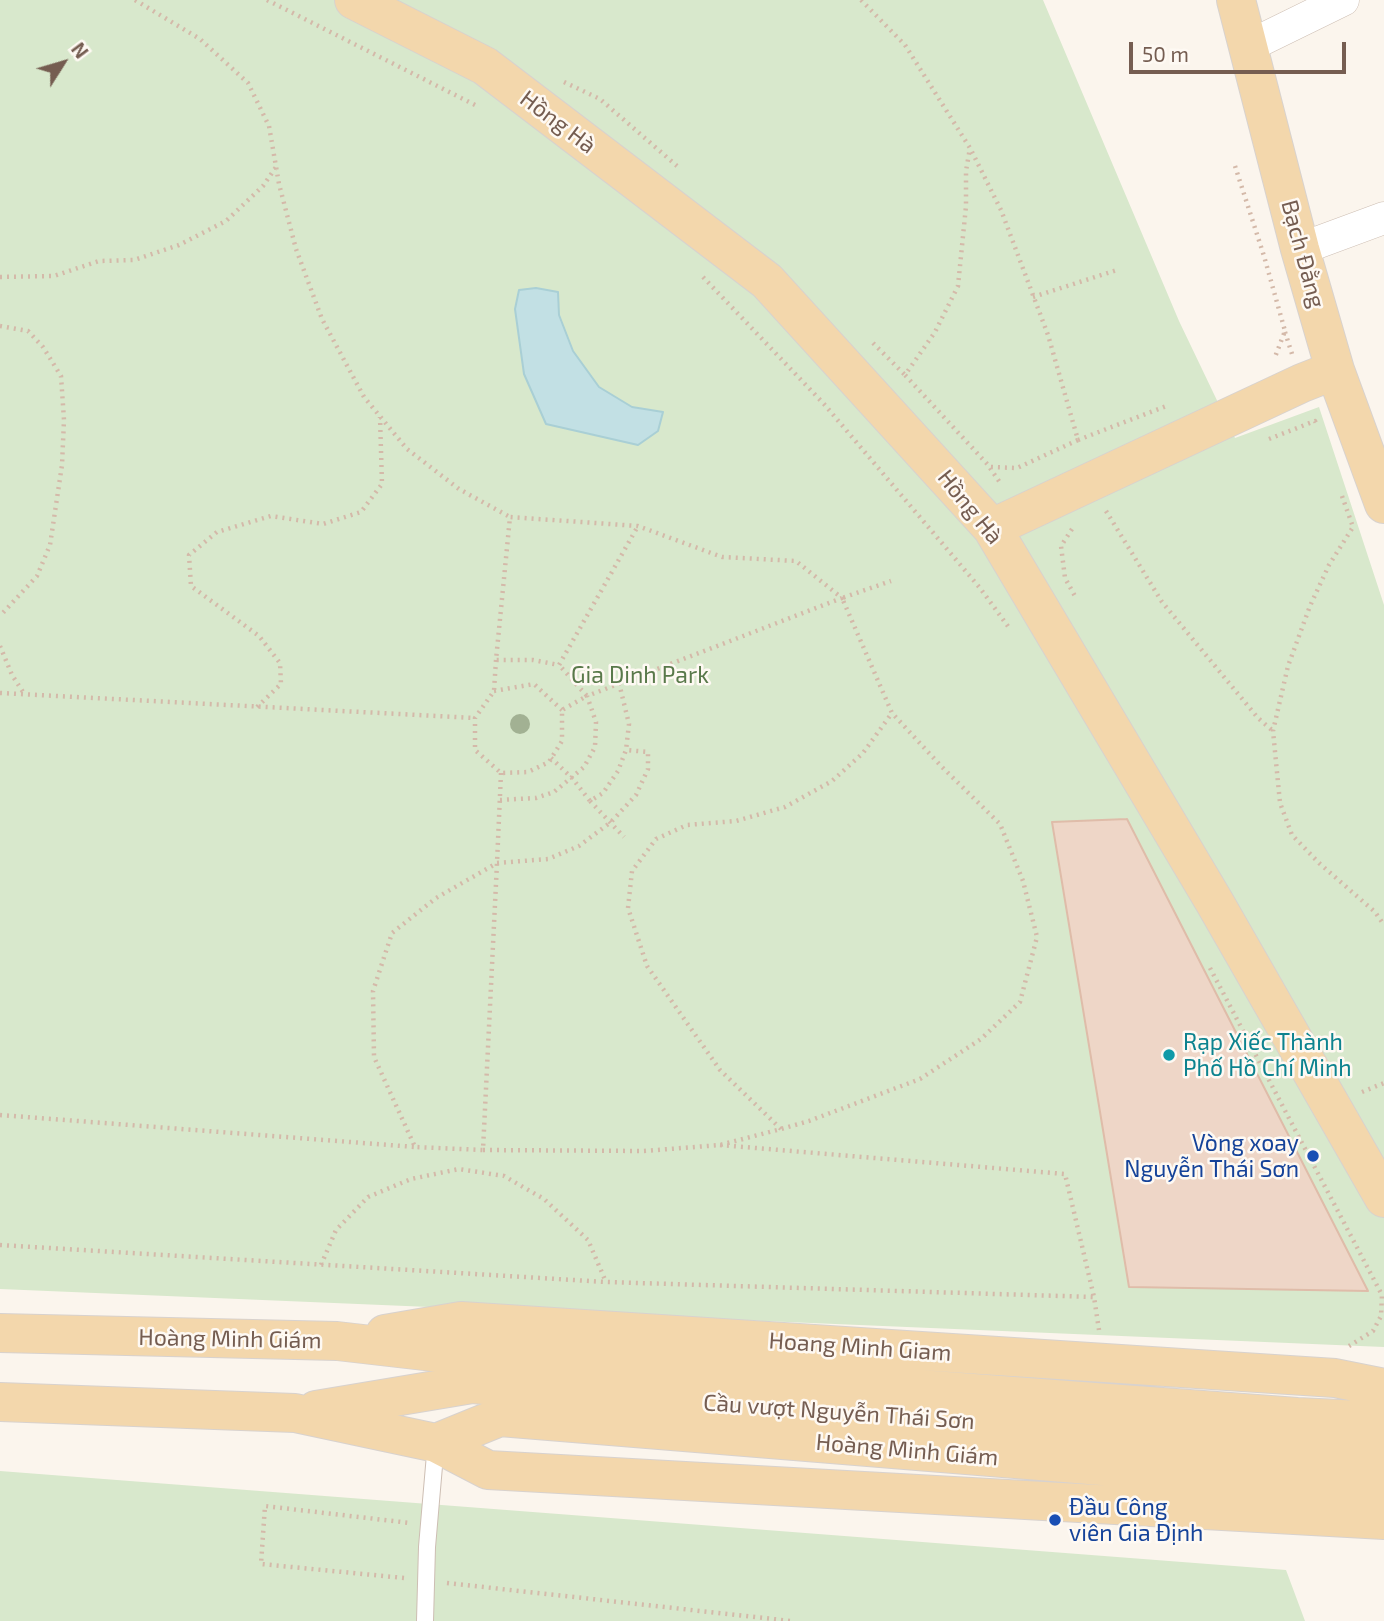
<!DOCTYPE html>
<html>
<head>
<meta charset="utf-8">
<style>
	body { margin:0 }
	#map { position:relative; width:1384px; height:1621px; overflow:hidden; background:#fbf5ed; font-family:"Exo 2",sans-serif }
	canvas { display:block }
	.north { position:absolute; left:28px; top:28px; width:70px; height:70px; -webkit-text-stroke:5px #fef9f3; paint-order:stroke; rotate:53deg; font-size:19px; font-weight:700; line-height:28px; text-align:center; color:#755d51 }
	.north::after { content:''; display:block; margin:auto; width:24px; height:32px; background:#755d51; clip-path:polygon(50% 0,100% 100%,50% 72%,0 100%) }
	.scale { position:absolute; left:1129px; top:42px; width:217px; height:32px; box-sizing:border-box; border:4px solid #755d51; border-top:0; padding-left:9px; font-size:21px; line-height:24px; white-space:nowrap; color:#755d51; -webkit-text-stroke:5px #fef9f3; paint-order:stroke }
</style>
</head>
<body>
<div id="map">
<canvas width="1384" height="1621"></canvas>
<div class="north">N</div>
<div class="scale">50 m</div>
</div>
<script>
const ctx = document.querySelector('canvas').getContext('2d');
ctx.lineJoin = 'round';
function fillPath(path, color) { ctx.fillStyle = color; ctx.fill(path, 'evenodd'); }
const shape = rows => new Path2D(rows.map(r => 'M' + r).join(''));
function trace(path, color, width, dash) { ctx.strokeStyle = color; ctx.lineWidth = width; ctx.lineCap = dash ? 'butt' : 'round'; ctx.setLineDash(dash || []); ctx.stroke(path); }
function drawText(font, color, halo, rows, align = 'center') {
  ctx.font = font + ' "Exo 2",sans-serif'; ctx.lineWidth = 5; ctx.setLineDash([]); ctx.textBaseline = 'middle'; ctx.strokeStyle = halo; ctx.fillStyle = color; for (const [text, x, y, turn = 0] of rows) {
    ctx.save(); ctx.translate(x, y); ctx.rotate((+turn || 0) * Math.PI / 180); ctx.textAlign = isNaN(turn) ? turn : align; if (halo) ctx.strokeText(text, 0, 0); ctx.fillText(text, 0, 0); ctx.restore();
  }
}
const green = shape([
	[0,0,1043,0,1179,321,1235,438,1319,407,1384,605,1384,1347,0,1289],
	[0,1471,1286,1570,1305,1621,0,1621]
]);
const water = shape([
	[536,288,558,292,559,315,573,351,599,387,632,407,663,412,658,431,638,445,546,424,524,374,515,309,519,290,536,288]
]);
const building = shape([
	[1127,819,1368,1291,1129,1287,1052,822,1127,819]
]);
const path = shape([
	[135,0,200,39,248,83,269,126,279,184,296,249,322,319,364,397,407,449,459,489,510,517],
	[267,0,479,107],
	[861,0,905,45,970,148,1001,210,1048,335,1078,440,1017,468,990,467,905,375,935,332,958,286,966,206,966,171,970,148],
	[564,82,600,99,677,166],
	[1235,166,1264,256,1285,331,1275,357],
	[0,277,54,276,99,261,134,260,179,245,226,221,263,186,276,167],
	[703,277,824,404,980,588,1010,629],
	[1033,297,1117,270],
	[0,326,28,331,43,347,61,376,64,420,62,465,50,545,37,576,0,616],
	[1285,332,1292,354],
	[873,343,905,375],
	[1269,439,1315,421,1317,425],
	[1078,440,1169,405],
	[990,468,1001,484],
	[1342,496,1353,527,1329,565,1310,606,1288,666,1273,731,1280,803,1292,835,1319,863,1375,912,1384,925],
	[1106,511,1162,602,1258,718,1273,731],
	[1072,529,1061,546,1065,578,1076,598],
	[0,646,12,675,25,695],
	[496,660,494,691,475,718,475,750,501,773,528,772,549,762,562,741,562,710,587,696,559,665],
	[619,683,629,724,626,750],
	[494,691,534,684,562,710],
	[0,693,475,718],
	[257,707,281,684,280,663,259,636,191,586,189,555,217,532,271,516,323,524,361,512,382,484,380,417],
	[501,773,497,863,483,1150,415,1147,374,1057,373,991,392,933,436,898,497,863,548,859,579,846,611,822,636,795,648,769,648,752,626,750,618,771,603,793,590,801,572,778,551,758],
	[500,800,536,798,554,792,584,767,595,747,596,722,587,696,842,598,796,561,722,557,638,526,510,517,496,660,533,660,559,665,638,526],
	[590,801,624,837],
	[1210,968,1382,1295,1381,1316,1373,1331,1349,1346],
	[1362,1092,1384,1083],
	[0,1115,415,1147],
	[781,1129,720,1070,647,966,628,908,632,871,656,839,687,825,736,821,785,807,832,781,863,753,892,713],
	[720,1145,1065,1174,1094,1297,1099,1330],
	[483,1150,644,1151,720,1145,781,1129,809,1121,920,1079,981,1039,1020,1002,1037,937,1023,881,1000,824,941,766,892,713,842,598,891,581],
	[0,1245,606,1282,1094,1297],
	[321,1265,336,1230,368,1197,411,1179,459,1169,504,1176,544,1199,588,1240,606,1282],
	[404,1578,261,1564,265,1506,410,1523],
	[447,1583,791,1621]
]);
const service = shape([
	[425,1621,427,1547,436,1443]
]);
const minor = shape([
	[1249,46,1343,0],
	[1300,249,1384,218]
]);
const primary = shape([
	[354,0,485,66,767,281,992,528,1215,903,1384,1198],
	[1236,0,1300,249,1335,370,1384,504],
	[992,528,1302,383,1335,370],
	[0,1333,337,1341,459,1355,1297,1417,1384,1421],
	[385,1334,461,1321,1335,1378,1384,1388],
	[0,1402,295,1413,436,1443,488,1470,1384,1520],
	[316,1410,472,1384,1384,1453],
	[436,1443,500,1417,1384,1489]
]);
const trees = [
	[520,724]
];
const markers = [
	[1169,1055,7,"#0f9aa8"],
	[1313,1156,7,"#1a4fb4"],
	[1055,1520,7,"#1a4fb4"]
];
const streetNames = [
	["Hồng Hà",558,122,37],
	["Bạch Đằng",1303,254,75],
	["Hồng Hà",970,507,51],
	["Hoàng Minh Giám",230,1339,1],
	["Hoang Minh Giam",860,1347,4],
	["Cầu vượt Nguyễn Thái Sơn",839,1412,4],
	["Hoàng Minh Giám",907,1450,5]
];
const parkNames = [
	["Gia Dinh Park",640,675]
];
const cultureNames = [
	["Rạp Xiếc Thành",1183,1042],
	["Phố Hồ Chí Minh",1183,1068]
];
const transitNames = [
	["Vòng xoay",1299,1143],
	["Nguyễn Thái Sơn",1299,1169],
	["Đầu Công",1069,1507,"left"],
	["viên Gia Định",1069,1533,"left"]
];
fillPath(green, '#d8e8cc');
fillPath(water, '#c2e0e4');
trace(water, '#a9cfd5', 2);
fillPath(building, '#eed6c7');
trace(building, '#dfbca9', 2);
trace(service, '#cdbeb3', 18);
trace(minor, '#cdbeb3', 33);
trace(primary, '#d8d2ce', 40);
trace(path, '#d4b9a9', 4.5, [2, 5]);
trace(service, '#fff', 16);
trace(minor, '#fff', 32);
trace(primary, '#f3d7ac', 38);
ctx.fillStyle = '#a2b193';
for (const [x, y] of trees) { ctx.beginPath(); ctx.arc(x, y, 10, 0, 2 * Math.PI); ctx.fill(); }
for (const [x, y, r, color] of markers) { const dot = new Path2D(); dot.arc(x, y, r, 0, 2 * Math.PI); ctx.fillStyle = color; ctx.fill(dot); trace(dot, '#fef9f3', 2.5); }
drawText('23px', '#755d51', '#fef9f3', streetNames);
drawText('23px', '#59794a', '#fef9f3', parkNames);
drawText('23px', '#0d838f', '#fef9f3', cultureNames, 'left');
drawText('23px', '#164399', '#fef9f3', transitNames, 'right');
</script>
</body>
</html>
